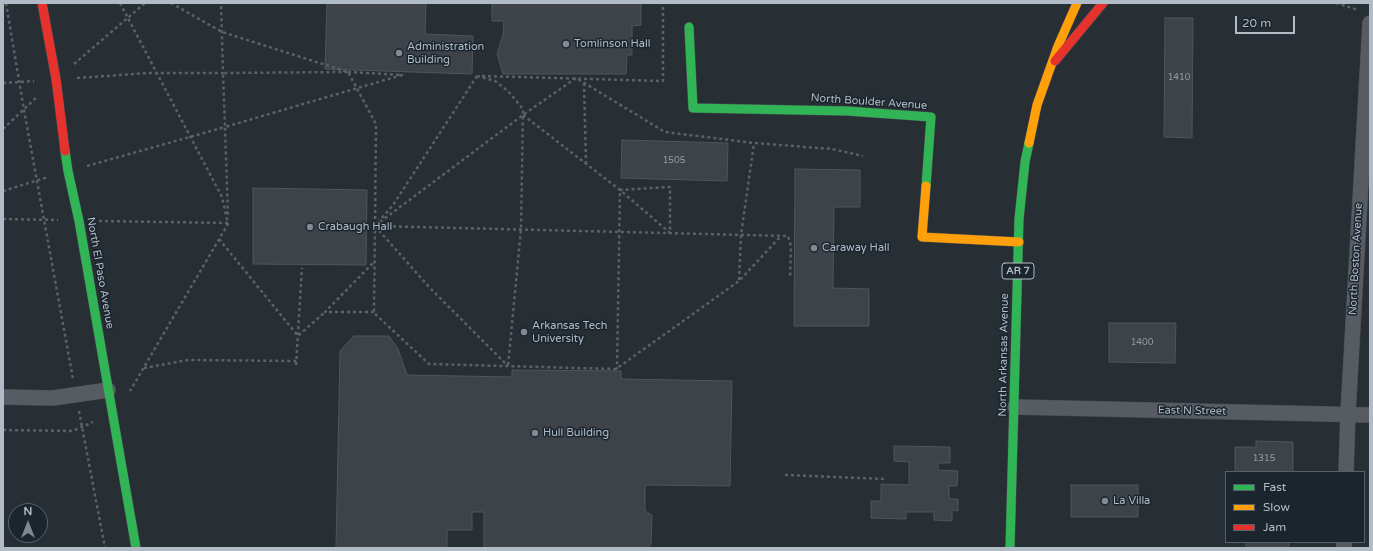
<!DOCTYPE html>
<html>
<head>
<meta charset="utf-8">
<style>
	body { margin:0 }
	#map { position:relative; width:1373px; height:551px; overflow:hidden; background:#272e34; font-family:"Varela Round",sans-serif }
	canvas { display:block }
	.frame { position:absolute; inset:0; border:4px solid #b1bbc6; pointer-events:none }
	.legend { position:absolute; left:1225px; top:471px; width:140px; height:72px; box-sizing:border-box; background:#1b252e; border:1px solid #57616b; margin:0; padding:5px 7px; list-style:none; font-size:12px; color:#b1bbc6 }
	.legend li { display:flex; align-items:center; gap:8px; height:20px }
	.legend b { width:20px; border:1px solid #57616b }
	.north { position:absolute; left:8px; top:503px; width:40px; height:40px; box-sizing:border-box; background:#1b252e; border:1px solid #57616b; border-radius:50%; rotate:0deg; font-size:11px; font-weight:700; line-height:16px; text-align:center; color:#b1bbc6 }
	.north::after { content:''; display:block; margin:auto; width:14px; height:18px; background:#818a93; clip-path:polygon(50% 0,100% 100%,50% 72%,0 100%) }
	.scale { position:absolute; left:1235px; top:16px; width:60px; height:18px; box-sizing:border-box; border:2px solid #b1bbc6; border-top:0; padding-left:5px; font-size:12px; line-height:14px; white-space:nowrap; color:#b1bbc6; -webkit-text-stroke:3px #1b252e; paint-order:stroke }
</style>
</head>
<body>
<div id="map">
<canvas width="1373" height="551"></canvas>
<div class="frame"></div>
<ul class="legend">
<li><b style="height:5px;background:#30b455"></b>Fast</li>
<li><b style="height:5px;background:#ff9f0a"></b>Slow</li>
<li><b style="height:5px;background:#e5322d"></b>Jam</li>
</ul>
<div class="north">N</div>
<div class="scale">20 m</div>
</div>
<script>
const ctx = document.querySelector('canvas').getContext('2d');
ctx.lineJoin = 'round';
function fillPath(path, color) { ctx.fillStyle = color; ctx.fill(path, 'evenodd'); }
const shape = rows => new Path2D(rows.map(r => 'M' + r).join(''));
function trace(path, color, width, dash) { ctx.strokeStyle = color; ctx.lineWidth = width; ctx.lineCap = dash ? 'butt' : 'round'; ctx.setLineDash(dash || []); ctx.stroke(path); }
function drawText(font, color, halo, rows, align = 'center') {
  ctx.font = font + ' "Varela Round",sans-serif'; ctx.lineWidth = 3; ctx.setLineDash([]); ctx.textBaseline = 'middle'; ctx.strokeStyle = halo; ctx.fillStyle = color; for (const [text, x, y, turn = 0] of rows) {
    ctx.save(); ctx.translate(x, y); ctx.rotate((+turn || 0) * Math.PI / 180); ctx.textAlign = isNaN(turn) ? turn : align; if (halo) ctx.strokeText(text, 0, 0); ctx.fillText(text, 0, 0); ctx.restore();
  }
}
const building = shape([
	[327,3,426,3,425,34,473,36,472,74,325,69,327,3],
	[492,3,641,3,641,25,632,26,632,55,627,55,626,74,503,74,497,54,503,35,504,21,492,21,492,3],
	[1165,18,1193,18,1192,138,1164,137,1165,18],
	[622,140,728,143,727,181,621,178,622,140],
	[795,169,860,170,860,207,834,207,833,288,869,289,869,326,794,326,795,169],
	[253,188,367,190,366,265,253,264,253,188],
	[1109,323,1176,323,1175,363,1109,362,1109,323],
	[354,336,389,336,398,349,407,375,512,377,512,370,621,371,621,379,732,381,730,486,645,485,645,511,652,515,651,544,648,548,484,548,484,512,472,512,472,530,447,530,447,548,336,548,340,351,354,336],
	[1256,441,1293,442,1293,472,1235,472,1235,447,1256,447,1256,441],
	[894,446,950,447,950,463,938,463,938,470,958,471,957,486,949,486,949,499,958,499,958,511,952,510,952,521,934,520,934,512,906,512,906,519,871,518,871,501,881,501,881,484,909,485,909,462,894,461,894,446],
	[1071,485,1138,485,1138,517,1071,517,1071,485],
	[1246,542,1289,542,1289,548,1246,548,1246,542]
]);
const path = shape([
	[6,3,24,110,73,379],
	[120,3,222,197,228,224,130,391],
	[171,3,222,32,348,72,376,124,375,225],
	[1336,3,1358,10],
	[74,64,145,3],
	[348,72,402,75,225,127,223,73,348,72],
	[477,76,393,205,375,226,374,313,429,364,616,369,739,281,781,236],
	[477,76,495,81,508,91,523,109,521,229,508,366],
	[482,76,663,81,663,3],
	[77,78,148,73,223,73,221,3],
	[3,83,34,81],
	[584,83,586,164],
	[523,115,620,190,670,233,670,187,620,190,617,369],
	[3,129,37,97],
	[87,166,225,127,228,216],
	[3,191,48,177],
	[3,219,58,220],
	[99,221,228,223],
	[380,222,523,115,576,78,665,132,754,143,832,149,863,156],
	[375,226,788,236,791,246,790,278],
	[375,226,429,287,508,366],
	[219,239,298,336,325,312],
	[739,280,741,235,754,143],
	[374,312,325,312,374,262],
	[296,365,302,268],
	[144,368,188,360,297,361],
	[79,411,105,548],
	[3,430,73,431,93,422],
	[785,475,885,479]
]);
const street = shape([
	[3,397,53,398,108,390],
	[1015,407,1370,415],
	[1346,472,1348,414,1370,23],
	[1344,548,1344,542]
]);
const fast = shape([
	[689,27,693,108,847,111,931,117,926,186],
	[65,151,68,171,79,221,136,548],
	[1010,548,1019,219,1025,162,1029,143]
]);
const slow = shape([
	[1029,143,1037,105,1058,46,1077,3],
	[926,186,922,237,1019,242]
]);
const jam = shape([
	[42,3,56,79,65,151],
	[1055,61,1103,3]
]);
const markers = [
	[566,44,4,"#818a93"],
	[399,53,4,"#818a93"],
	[310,227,4,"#818a93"],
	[814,248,4,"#818a93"],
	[524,332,4,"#818a93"],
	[535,433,4,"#818a93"],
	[1105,501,4,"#818a93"]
];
const numberNames = [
	["1410",1179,78],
	["1505",674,161],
	["1400",1142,343],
	["1315",1264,459]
];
const shields = [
	[1018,271,32]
];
const shieldNames = [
	["AR 7",1018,271]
];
const poiNames = [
	["Tomlinson Hall",574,44],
	["Administration",407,47],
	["Building",407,60],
	["Crabaugh Hall",318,227],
	["Caraway Hall",822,248],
	["Arkansas Tech",532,326],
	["University",532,339],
	["Hull Building",543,433],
	["La Villa",1113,501]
];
const streetNames = [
	["North Boulder Avenue",869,102,4],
	["North Boston Avenue",1356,259,-87],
	["North El Paso Avenue",100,273,80],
	["North Arkansas Avenue",1004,355,-89],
	["East N Street",1192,411,1]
];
fillPath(building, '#3d4348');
trace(building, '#4f565c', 1);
trace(street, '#464a4f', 16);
trace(fast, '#464a4f', 10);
trace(slow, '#464a4f', 10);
trace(jam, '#464a4f', 10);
trace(path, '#5b6167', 2.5, [3, 3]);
trace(street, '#575c63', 15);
trace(fast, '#30b455', 9);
trace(slow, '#ff9f0a', 9);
trace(jam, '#e5322d', 9);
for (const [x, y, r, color] of markers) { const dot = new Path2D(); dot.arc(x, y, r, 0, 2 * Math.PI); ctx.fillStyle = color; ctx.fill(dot); trace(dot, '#1b252e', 1.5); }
drawText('9px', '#949da6', null, numberNames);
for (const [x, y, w] of shields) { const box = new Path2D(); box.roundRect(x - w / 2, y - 8, w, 16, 3); ctx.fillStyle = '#1b252e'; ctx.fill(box); trace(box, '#b1bbc6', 1); }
drawText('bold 10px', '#b1bbc6', null, shieldNames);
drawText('11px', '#b1bbc6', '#1b252e', poiNames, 'left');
drawText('11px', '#b1bbc6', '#1b252e', streetNames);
</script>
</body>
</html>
